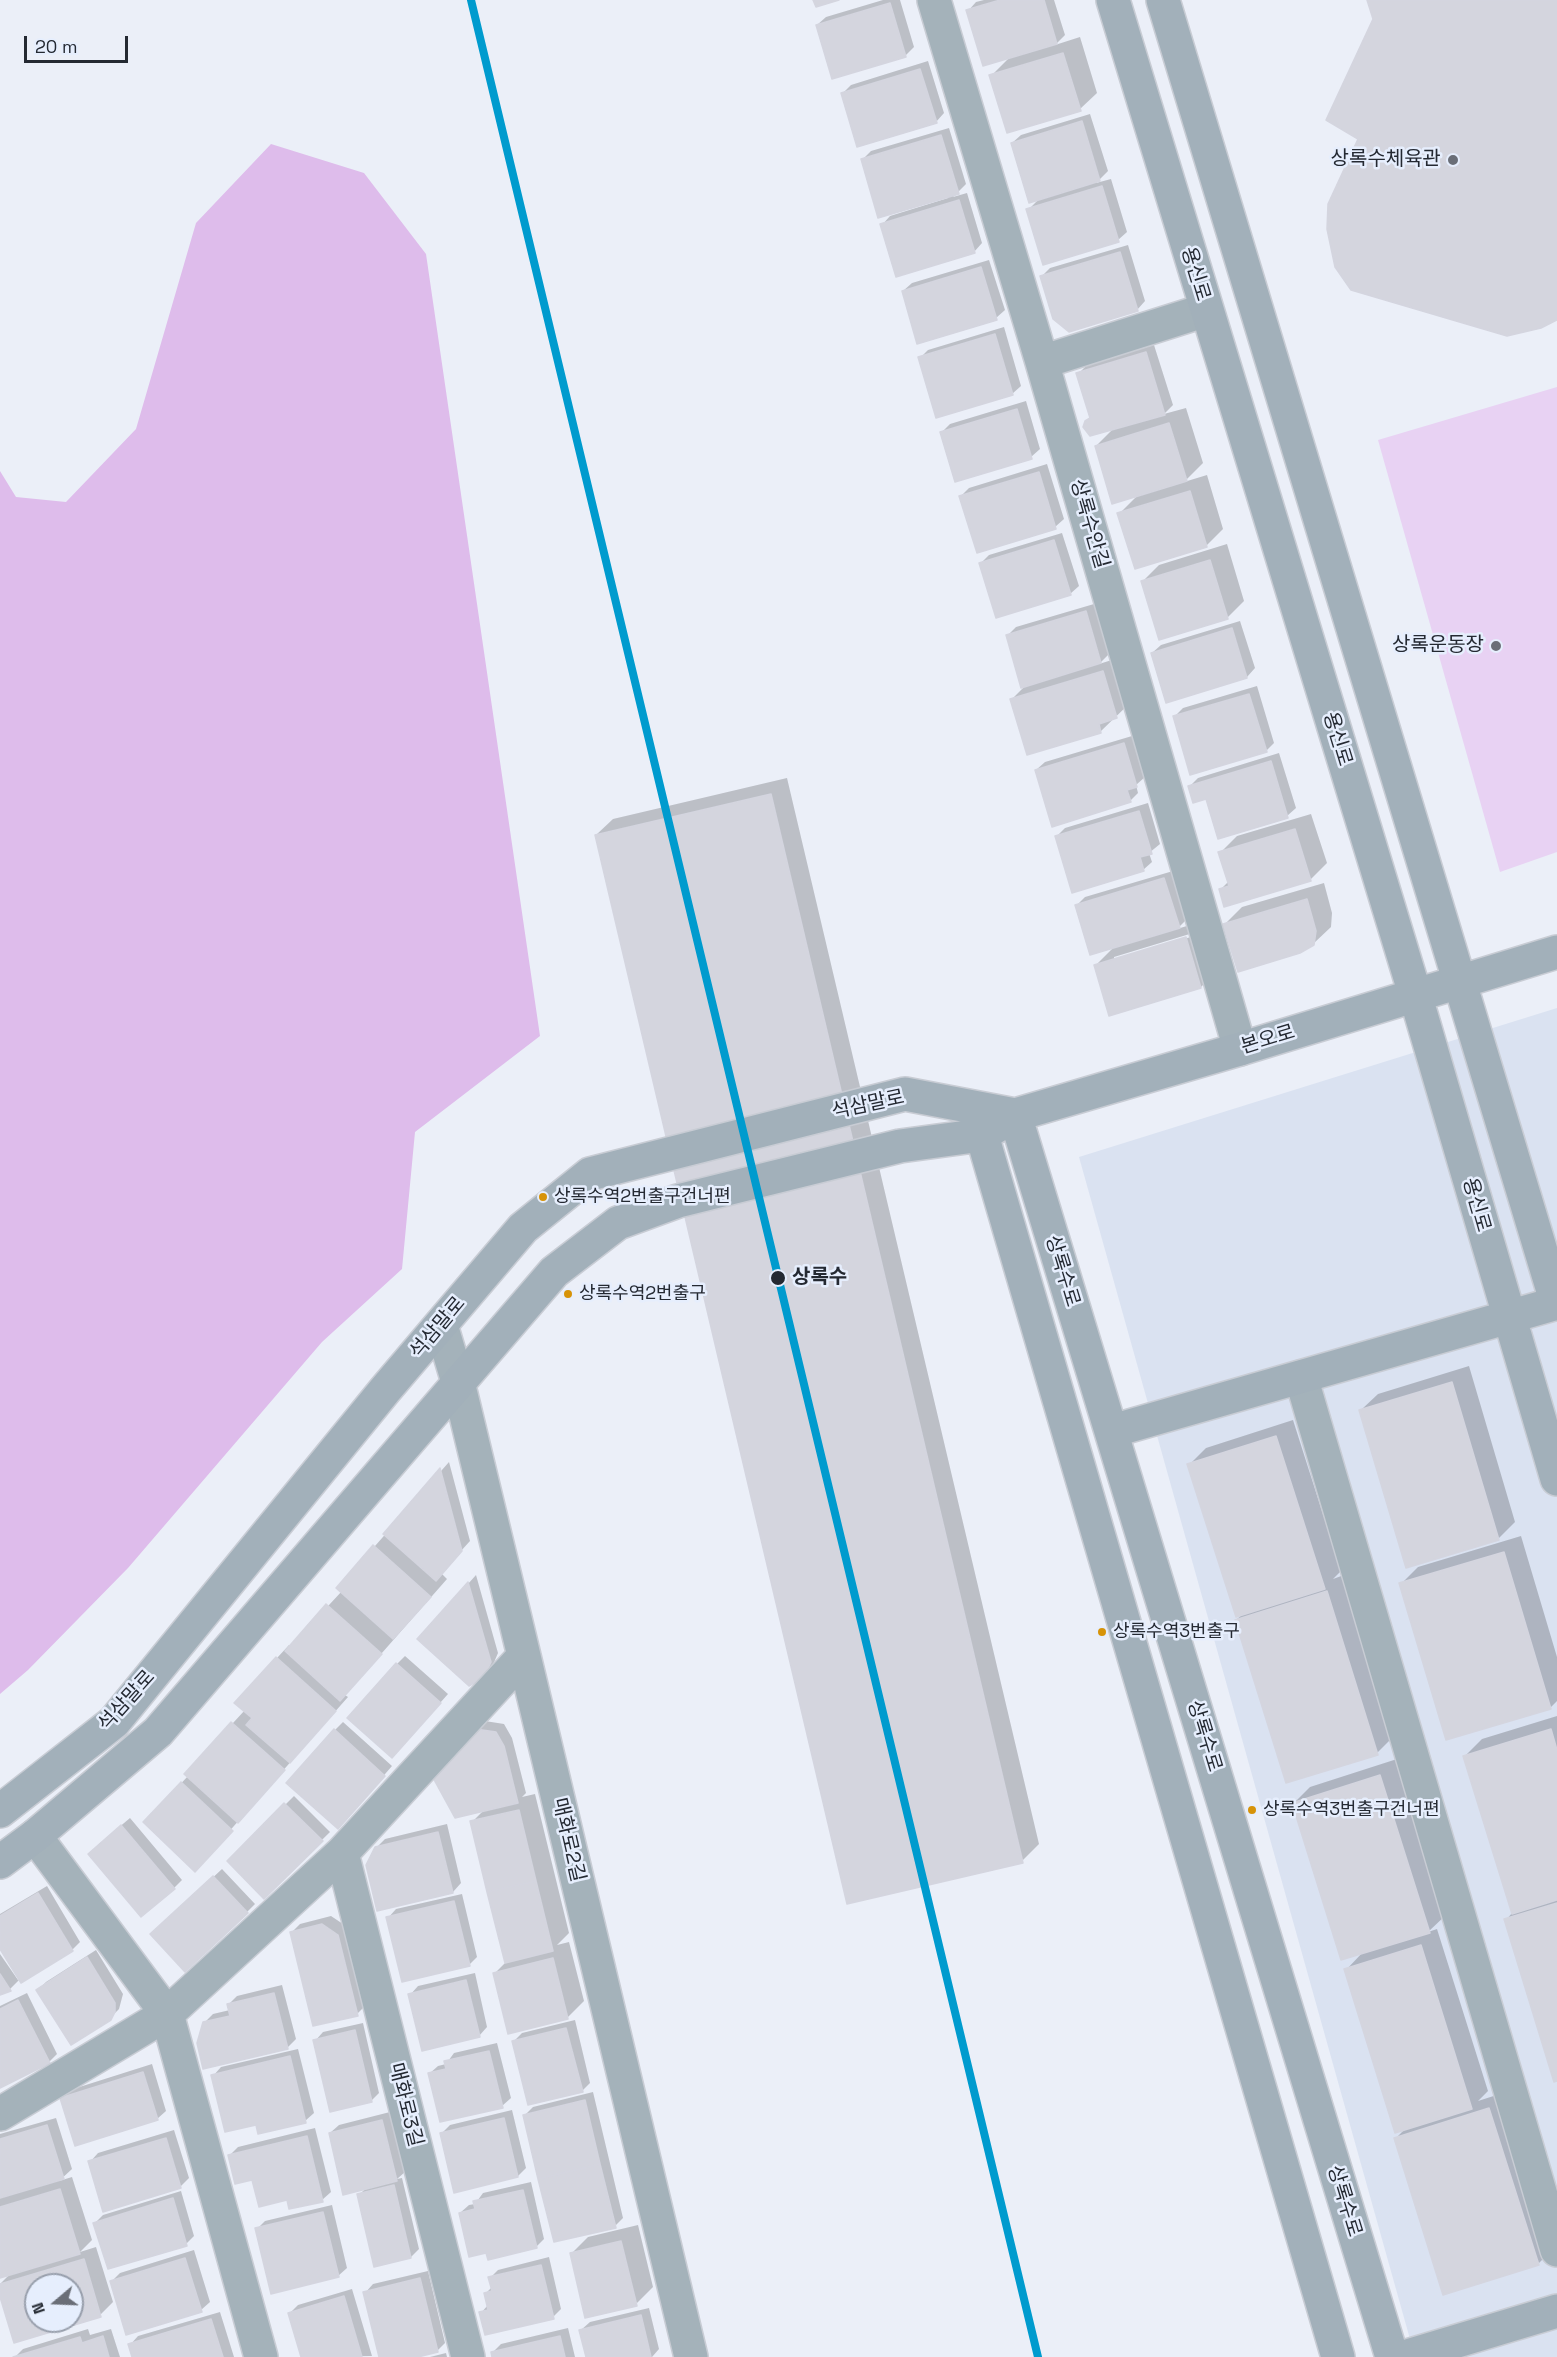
<!DOCTYPE html>
<html>
<head>
<meta charset="utf-8">
<style>
	body { margin:0 }
	#map { position:relative; width:1557px; height:2357px; overflow:hidden; background:#ebeff8; font-family:"Space Grotesk",sans-serif }
	canvas { display:block }
	.north { position:absolute; left:24px; top:2273px; width:60px; height:60px; box-sizing:border-box; background:#e6eefd; border:2px solid #989fac; border-radius:50%; rotate:251deg; font-size:16px; font-weight:700; line-height:24px; text-align:center; color:#242932 }
	.north::after { content:''; display:block; margin:auto; width:21px; height:27px; background:#6a6e77; clip-path:polygon(50% 0,100% 100%,50% 72%,0 100%) }
	.scale { position:absolute; left:24px; top:36px; width:104px; height:27px; box-sizing:border-box; border:3px solid #242932; border-top:0; padding-left:8px; font-size:18px; line-height:21px; white-space:nowrap; color:#242932; -webkit-text-stroke:4px #e6eefd; paint-order:stroke }
</style>
</head>
<body>
<div id="map">
<canvas width="1557" height="2357"></canvas>
<div class="north">N</div>
<div class="scale">20 m</div>
</div>
<script>
const ctx = document.querySelector('canvas').getContext('2d');
ctx.lineJoin = 'round';
function fillPath(path, color) { ctx.fillStyle = color; ctx.fill(path, 'evenodd'); }
const shape = rows => new Path2D(rows.map(r => 'M' + r).join(''));
function trace(path, color, width, dash) { ctx.strokeStyle = color; ctx.lineWidth = width; ctx.lineCap = dash ? 'butt' : 'round'; ctx.setLineDash(dash || []); ctx.stroke(path); }
function drawText(font, color, halo, rows, align = 'center') {
  ctx.font = font + ' "Space Grotesk","Noto Sans KR",sans-serif'; ctx.lineWidth = 5; ctx.setLineDash([]); ctx.textBaseline = 'middle'; ctx.strokeStyle = halo; ctx.fillStyle = color; for (const [text, x, y, turn = 0] of rows) {
    ctx.save(); ctx.translate(x, y); ctx.rotate((+turn || 0) * Math.PI / 180); ctx.textAlign = isNaN(turn) ? turn : align; if (halo) ctx.strokeText(text, 0, 0); ctx.fillText(text, 0, 0); ctx.restore();
  }
}
const built = shape([
	[1557,1008,1557,2357,1415,2357,1079,1157]
]);
const green = shape([
	[1557,387,1557,852,1500,872,1378,440]
]);
const forest = shape([
	[271,144,364,173,426,254,540,1036,415,1132,402,1269,322,1342,128,1568,28,1670,0,1694,0,471,16,497,66,502,136,429,196,223]
]);
const shadow = shape([
	[883,0,900,0,914,47,906,55,833,78,817,25,826,17],
	[984,0,1054,0,1065,35,1055,45,1080,37,1097,93,1080,109,991,76,1010,57,968,11,976,2],
	[928,61,944,113,936,122,843,93,851,85],
	[1090,114,1108,171,1096,183,1111,179,1127,232,1118,240,1028,210,1040,198,1012,143,1021,135],
	[949,128,966,184,953,197,967,193,982,243,974,252,882,225,890,216,948,198,948,196,862,160,871,151],
	[1128,245,1145,301,1137,310,1042,276,1050,268],
	[989,260,1005,310,996,318,903,291,912,283],
	[1004,327,1021,386,1012,394,920,358,928,350],
	[1154,345,1173,405,1164,414,1186,408,1203,463,1184,482,1207,475,1223,529,1206,546,1119,514,1138,495,1096,446,1115,427,1091,417,1078,374,1087,365],
	[1026,401,1040,449,1031,457,942,432,950,424],
	[1047,464,1064,519,1055,527,961,496,969,488],
	[1062,533,1079,586,1070,594,981,563,989,555],
	[1227,544,1244,601,1227,618,1142,582,1159,565],
	[1094,604,1109,654,1099,664,1115,659,1129,704,1101,731,1012,699,1027,684,1007,636,1016,627],
	[1240,621,1255,668,1247,677,1152,653,1161,645],
	[1257,686,1274,743,1266,751,1174,717,1183,708],
	[1132,736,1145,777,1136,785,1138,793,1130,801,1036,770,1045,762],
	[1279,753,1296,808,1287,816,1207,797,1190,786,1198,778],
	[787,778,1039,1844,1022,1861,596,835,613,819],
	[1148,803,1160,844,1149,853,1152,862,1143,870,1057,836,1065,828],
	[1311,814,1327,863,1310,880,1220,890,1229,881,1220,853,1237,836],
	[1173,871,1187,919,1177,929,1203,921,1218,970,1201,987,1110,1014,1096,965,1114,947,1077,905,1085,897],
	[1193,933,1194,936,1114,960,1114,957],
	[1324,883,1332,913,1331,927,1313,944,1225,924,1242,907],
	[1469,1366,1515,1522,1498,1539,1361,1410,1378,1394],
	[1293,1420,1341,1571,1333,1579,1344,1575,1394,1736,1377,1753,1236,1620,1244,1613,1189,1465,1206,1448],
	[449,1462,470,1541,441,1573,447,1579,345,1695,348,1697,203,1861,145,1822,188,1776,186,1774,245,1710,277,1658,289,1645,291,1646,342,1591,338,1588],
	[1521,1536,1557,1657,1557,1701,1550,1708,1401,1584,1418,1567],
	[476,1575,498,1653,492,1667,483,1676,419,1639],
	[405,1656,448,1694,400,1748,397,1664],
	[1557,1716,1557,2080,1506,1920,1513,1912,1465,1756,1482,1739],
	[485,1721,504,1724,512,1738,526,1793,522,1797,535,1794,569,1933,557,1945,569,1942,584,2001,567,2018,494,1974,506,1962,472,1822,484,1810,434,1777],
	[343,1722,392,1766,346,1819,335,1730],
	[1397,1759,1446,1915,1428,1932,1437,1929,1488,2091,1478,2101,1506,2092,1555,2247,1538,2264,1396,2138,1406,2128,1346,1970,1363,1952,1293,1804,1310,1787],
	[294,1796,330,1832,264,1897,229,1861],
	[130,1818,182,1880,174,1888,98,1845],
	[447,1824,461,1883,453,1892,378,1909,376,1848,385,1839],
	[222,1869,255,1904,247,1912,161,1926],
	[47,1886,80,1942,72,1950,20,1979,10,1989,0,1993,0,1954,18,1980,20,1979,0,1946,0,1914],
	[462,1894,477,1957,469,1965,388,1918,396,1909],
	[331,1916,346,1926,365,2006,357,2014,292,1932,300,1924],
	[96,1950,123,1994,119,2009,110,2018,38,1990,46,1982],
	[475,1973,487,2027,479,2036,410,1995,418,1986],
	[282,1985,296,2039,287,2048,204,2023,213,2014,230,2010,229,2004,237,1996],
	[27,1993,57,2054,49,2062,0,2086,0,2006],
	[575,2020,590,2083,582,2091,513,2042,522,2033],
	[363,2023,379,2093,371,2101,315,2041,323,2032],
	[497,2043,511,2098,502,2106,429,2074,438,2066,446,2064,454,2053],
	[298,2049,314,2113,305,2121,213,2076,221,2067],
	[152,2064,166,2111,157,2119,62,2098,70,2090],
	[593,2092,623,2218,615,2226,525,2115,533,2107],
	[512,2110,526,2168,518,2176,441,2134,450,2125],
	[390,2112,405,2172,397,2179,402,2178,419,2249,411,2257,359,2195,366,2188,330,2133,339,2125],
	[56,2118,72,2169,59,2181,72,2177,92,2240,80,2252,96,2247,113,2302,100,2315,15,2341,0,2292,0,2284,10,2274,0,2277,0,2134],
	[36,2285,72,2285,72,2321,36,2321],
	[315,2128,331,2192,322,2200,288,2199,253,2178,230,2155,238,2147],
	[174,2130,189,2178,181,2186,104,2210,90,2162,98,2153],
	[531,2182,544,2239,536,2247,487,2252,460,2213,469,2205,475,2204,483,2193],
	[181,2191,194,2236,186,2244,95,2223,103,2215],
	[332,2205,347,2268,338,2276,257,2229,265,2221],
	[638,2225,653,2287,636,2304,571,2254,588,2237],
	[194,2250,210,2302,201,2310,112,2281,120,2273],
	[549,2257,561,2309,553,2317,481,2313,488,2305,485,2294,492,2287,490,2278,498,2270],
	[428,2271,445,2343,437,2351,412,2357,380,2357,365,2293,373,2284],
	[352,2289,372,2356,303,2357,290,2313,298,2305],
	[649,2308,659,2349,652,2357,587,2357,581,2330,590,2322],
	[220,2312,234,2357,133,2357,130,2345,138,2336],
	[568,2328,575,2357,493,2357,492,2353,501,2344],
	[88,2329,90,2335,111,2329,120,2357,15,2357,23,2349],
	[446,2353,447,2357,430,2357]
]);
const building = shape([
	[813,0,839,0,816,7,813,0],
	[1000,0,1044,0,1057,44,983,66,966,10,1000,0],
	[1367,0,1557,0,1557,320,1541,328,1507,336,1351,290,1335,267,1327,229,1328,204,1358,139,1326,120,1373,19,1367,0],
	[890,3,906,57,832,79,816,25,890,3],
	[1063,53,1081,111,1007,133,989,75,1063,53],
	[920,69,937,123,857,147,841,93,920,69],
	[1082,121,1100,181,1029,203,1011,143,1082,121],
	[941,135,959,194,878,218,861,159,941,135],
	[1102,186,1119,242,1043,265,1026,209,1102,186],
	[959,200,975,253,896,277,880,224,959,200],
	[1120,252,1138,311,1069,332,1053,319,1040,276,1120,252],
	[981,267,997,320,917,344,902,291,981,267],
	[995,334,1013,395,936,418,918,357,995,334],
	[1146,352,1165,415,1090,436,1083,427,1085,421,1090,418,1076,373,1146,352],
	[1017,409,1032,459,955,482,940,432,1017,409],
	[1169,423,1187,481,1112,504,1095,446,1169,423],
	[1039,472,1056,529,977,553,959,496,1039,472],
	[1190,491,1207,547,1135,569,1117,513,1190,491],
	[1054,540,1071,595,996,618,979,563,1054,540],
	[1210,560,1228,619,1159,640,1141,581,1210,560],
	[1086,611,1101,663,1021,688,1006,635,1086,611],
	[1232,628,1247,678,1166,703,1151,653,1232,628],
	[1103,671,1117,718,1099,724,1101,733,1027,755,1010,699,1103,671],
	[1249,694,1267,752,1190,775,1173,716,1249,694],
	[1124,743,1137,787,1127,790,1131,802,1052,827,1035,770,1124,743],
	[1271,761,1288,818,1218,839,1206,799,1193,803,1188,786,1271,761],
	[771,794,1023,1863,847,1904,595,835,771,794],
	[1139,811,1152,854,1140,857,1144,871,1072,893,1055,836,1139,811],
	[1295,829,1311,881,1224,907,1219,889,1229,886,1218,852,1295,829],
	[1164,878,1180,928,1090,955,1075,905,1164,878],
	[1307,899,1316,931,1314,945,1300,953,1238,972,1223,924,1307,899],
	[1186,937,1201,988,1109,1016,1094,965,1186,937],
	[1452,1382,1499,1540,1406,1568,1359,1410,1452,1382],
	[1276,1436,1325,1589,1236,1617,1187,1464,1276,1436],
	[440,1468,462,1551,436,1581,383,1534,440,1468],
	[373,1545,431,1597,393,1639,336,1588,373,1545],
	[1504,1552,1551,1709,1446,1740,1399,1583,1504,1552],
	[468,1582,491,1662,484,1677,469,1686,417,1639,468,1582],
	[1327,1591,1378,1755,1286,1783,1235,1620,1327,1591],
	[326,1604,382,1654,340,1701,285,1651,326,1604],
	[276,1657,336,1711,290,1763,246,1725,252,1718,234,1703,276,1657],
	[396,1663,441,1703,392,1758,347,1718,396,1663],
	[231,1722,285,1770,238,1823,184,1774,231,1722],
	[334,1729,385,1776,338,1829,286,1783,334,1729],
	[475,1729,496,1732,504,1746,518,1803,455,1818,432,1776,475,1729],
	[1551,1729,1557,1750,1557,1900,1512,1914,1463,1756,1551,1729],
	[1380,1775,1430,1933,1341,1960,1292,1803,1380,1775],
	[181,1782,233,1831,195,1872,143,1822,181,1782],
	[284,1803,323,1841,264,1899,227,1861,284,1803],
	[519,1810,536,1881,487,1892,470,1821,519,1810],
	[121,1825,175,1889,141,1917,88,1854,121,1825],
	[438,1832,453,1893,377,1911,366,1865,375,1847,438,1832],
	[213,1876,248,1913,185,1972,150,1934,213,1876],
	[536,1881,553,1951,505,1963,487,1892,536,1881],
	[38,1893,73,1951,21,1983,0,1949,0,1916,38,1893],
	[454,1901,470,1966,402,1982,386,1917,454,1901],
	[1557,1903,1557,2081,1554,2082,1504,1919,1557,1903],
	[322,1924,338,1935,358,2016,313,2026,290,1932,322,1924],
	[1421,1945,1472,2109,1395,2133,1344,1969,1421,1945],
	[87,1957,115,2003,115,2012,111,2020,71,2045,36,1990,87,1957],
	[553,1958,568,2019,508,2034,493,1973,553,1958],
	[0,1974,11,1991,0,1995,0,1974],
	[466,1980,480,2037,422,2051,408,1994,466,1980],
	[274,1993,288,2049,203,2069,197,2043,203,2022,230,2016,227,2004,274,1993],
	[18,2000,50,2063,0,2088,0,2009,18,2000],
	[566,2028,583,2092,528,2105,512,2041,566,2028],
	[355,2030,372,2102,330,2112,313,2040,355,2030],
	[489,2051,503,2108,440,2122,428,2073,446,2069,444,2061,489,2051],
	[290,2056,306,2123,258,2134,256,2125,225,2132,211,2075,290,2056],
	[143,2072,158,2120,75,2146,60,2098,143,2072],
	[585,2100,600,2164,538,2179,523,2115,585,2100],
	[1489,2108,1539,2265,1443,2295,1394,2138,1489,2108],
	[504,2118,518,2177,454,2193,440,2133,504,2118],
	[382,2120,397,2181,343,2195,329,2133,382,2120],
	[47,2125,64,2179,0,2198,0,2139,47,2125],
	[307,2136,323,2202,289,2209,287,2200,259,2207,252,2180,235,2184,228,2155,307,2136],
	[166,2138,181,2188,103,2212,88,2161,166,2138],
	[600,2164,616,2228,554,2242,538,2179,600,2164],
	[394,2185,411,2258,374,2267,357,2194,394,2185],
	[60,2189,80,2254,0,2278,0,2207,60,2189],
	[523,2190,537,2248,488,2260,486,2253,469,2257,459,2213,475,2209,473,2201,523,2190],
	[173,2198,187,2246,108,2269,93,2223,173,2198],
	[323,2212,339,2277,271,2294,255,2228,323,2212],
	[621,2241,637,2306,585,2318,570,2253,621,2241],
	[185,2258,202,2312,126,2335,110,2281,185,2258],
	[84,2259,101,2317,14,2343,0,2297,0,2284,84,2259],
	[36,2285,72,2285,72,2321,36,2321,36,2285],
	[541,2265,554,2319,485,2335,479,2312,488,2310,484,2293,492,2291,488,2277,541,2265],
	[420,2278,438,2352,418,2357,379,2357,363,2292,420,2278],
	[344,2296,362,2357,301,2357,288,2313,344,2296],
	[641,2315,651,2357,586,2357,579,2330,641,2315],
	[211,2319,223,2357,132,2357,128,2344,211,2319],
	[103,2336,109,2357,13,2357,80,2337,82,2343,103,2336],
	[560,2336,565,2357,492,2357,491,2352,560,2336]
]);
const street = shape([
	[934,0,1042,362,1240,1049],
	[1042,362,1206,310],
	[441,1325,458,1382,524,1656,691,2357],
	[1301,1377,1557,2250],
	[35,1836,167,2014,261,2357],
	[342,1853,468,2357],
	[0,2114,167,2014,342,1853,524,1656]
]);
const secondary = shape([
	[1113,0,1415,994,1557,1479],
	[1163,0,1557,1304],
	[982,1135,1338,2357],
	[1112,1431,1557,1303],
	[0,1811,114,1722,385,1390,523,1228,590,1174,905,1094,1015,1115,1392,2357],
	[0,1862,35,1836,158,1732,554,1272,618,1223,678,1201,900,1146,982,1135,1015,1115,1240,1049,1557,952],
	[1404,2357,1557,2311]
]);
const metro1 = shape([
	[471,0,1038,2357]
]);
const markers = [
	[1453,160,6,"#6a6e77"],
	[1496,646,6,"#6a6e77"],
	[543,1197,5,"#d79308"],
	[778,1278,8,"#242932"],
	[568,1294,5,"#d79308"],
	[1102,1632,5,"#d79308"],
	[1252,1810,5,"#d79308"]
];
const busNames = [
	["상록수역2번출구건너편",554,1197],
	["상록수역2번출구",579,1294],
	["상록수역3번출구",1113,1632],
	["상록수역3번출구건너편",1263,1810]
];
const poiNames = [
	["상록수체육관",1441,160],
	["상록운동장",1484,646]
];
const streetNames = [
	["용신로",1195,274,73],
	["상록수안길",1089,524,74],
	["용신로",1337,739,73],
	["본오로",1268,1040,-17],
	["석삼말로",868,1105,-12],
	["용신로",1476,1205,74],
	["상록수로",1062,1271,73],
	["석삼말로",438,1328,-50],
	["석삼말로",127,1701,-48],
	["상록수로",1204,1736,73],
	["매화로2길",568,1840,77],
	["매화로3길",405,2105,76],
	["상록수로",1344,2201,73]
];
const stopNames = [
	["상록수",792,1278]
];
fillPath(built, '#dae2f1');
fillPath(green, '#e8d2f3');
fillPath(forest, '#debceb');
fillPath(shadow, '#0003');
fillPath(building, '#d4d5de');
trace(building, '#d4d5df', 1.5);
trace(street, '#c8ccd4', 36);
trace(secondary, '#c8ccd4', 36);
trace(street, '#a4b2ba', 33);
trace(secondary, '#a2b0ba', 33);
trace(metro1, '#009bce', 8);
for (const [x, y, r, color] of markers) { const dot = new Path2D(); dot.arc(x, y, r, 0, 2 * Math.PI); ctx.fillStyle = color; ctx.fill(dot); trace(dot, '#e6eefd', 2); }
drawText('18px', '#242932', '#e6eefd', busNames, 'left');
drawText('20px', '#242932', '#e6eefd', poiNames, 'right');
drawText('20px', '#242932', '#e6eefd', streetNames);
drawText('bold 20px', '#242932', '#e6eefd', stopNames, 'left');
</script>
</body>
</html>
